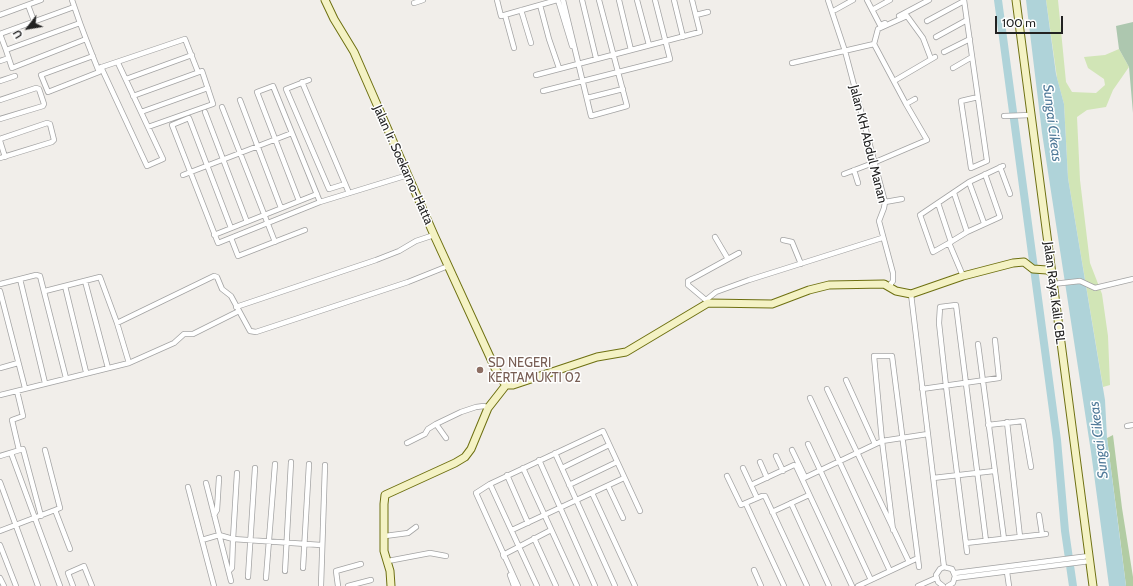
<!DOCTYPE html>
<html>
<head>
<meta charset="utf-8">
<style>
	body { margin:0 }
	#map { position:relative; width:1133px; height:586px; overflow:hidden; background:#f1eeea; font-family:Cabin,sans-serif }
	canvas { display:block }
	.north { position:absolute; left:8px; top:8px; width:40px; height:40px; -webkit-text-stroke:3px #fff; paint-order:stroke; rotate:239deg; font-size:11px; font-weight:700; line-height:16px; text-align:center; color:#222 }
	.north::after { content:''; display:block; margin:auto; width:14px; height:18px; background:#222; clip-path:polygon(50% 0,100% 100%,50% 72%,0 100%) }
	.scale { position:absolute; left:995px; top:16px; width:68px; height:18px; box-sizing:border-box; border:2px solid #222; border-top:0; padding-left:5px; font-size:12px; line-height:14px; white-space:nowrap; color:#222; -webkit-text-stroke:3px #fff; paint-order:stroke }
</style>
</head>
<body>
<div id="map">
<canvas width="1133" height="586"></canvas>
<div class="north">U</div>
<div class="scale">100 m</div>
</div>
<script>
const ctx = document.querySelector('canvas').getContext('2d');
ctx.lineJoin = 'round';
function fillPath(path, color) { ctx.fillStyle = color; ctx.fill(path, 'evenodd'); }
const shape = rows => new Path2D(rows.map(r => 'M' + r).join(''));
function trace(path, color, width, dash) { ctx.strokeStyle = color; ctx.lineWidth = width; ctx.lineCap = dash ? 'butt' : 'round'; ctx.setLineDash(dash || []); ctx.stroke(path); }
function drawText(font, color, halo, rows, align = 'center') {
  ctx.font = font + ' Cabin,sans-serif'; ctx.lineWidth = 3; ctx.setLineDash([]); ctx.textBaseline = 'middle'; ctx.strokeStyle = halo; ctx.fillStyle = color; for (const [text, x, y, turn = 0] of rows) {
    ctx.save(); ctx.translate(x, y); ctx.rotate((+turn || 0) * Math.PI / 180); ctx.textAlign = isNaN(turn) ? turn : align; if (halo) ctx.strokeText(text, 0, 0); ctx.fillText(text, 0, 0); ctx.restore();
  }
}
const grass = shape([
	[1046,0,1058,0,1066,82,1072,92,1096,93,1105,85,1104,79,1088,68,1084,57,1105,55,1119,49,1129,67,1113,90,1106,107,1087,110,1077,117,1080,180,1090,263,1102,294,1108,336,1110,385,1103,387,1068,178,1064,104,1057,78]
]);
const forest = shape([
	[1113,435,1122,508,1133,577,1133,586,1126,586,1120,538,1107,438]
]);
const cemetery = shape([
	[1133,22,1133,113,1129,67,1119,49,1116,26]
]);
const water = shape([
	[1026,0,1046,0,1056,74,1064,104,1068,178,1105,400,1107,438,1126,586,1109,586,1091,452,1042,133]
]);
const river = shape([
	[998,0,1057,440,1065,531,1073,586]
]);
const street = shape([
	[497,0,501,16,557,0],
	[558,0,572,46],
	[563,0,591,116,627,106,599,0],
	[582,0,596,58],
	[619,0,631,50],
	[637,0,649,45],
	[674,0,683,37],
	[828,0,845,51,885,202,884,208,879,221,893,273,893,281,889,286],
	[867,0,880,25,885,23],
	[964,0,987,161,971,168,961,101,978,97],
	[414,3,423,0],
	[28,5,34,21],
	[540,5,549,39,559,68],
	[521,10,531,43],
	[835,10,853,0],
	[872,10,890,0],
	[0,15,41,0],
	[505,15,514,48],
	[696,15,708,12],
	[899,16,929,0],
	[927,21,964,1],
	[80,23,86,39,99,72,48,92,41,75,93,56],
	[0,34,6,50,80,23,72,0],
	[0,34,74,7],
	[936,37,967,20],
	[874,44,878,29,907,16,923,38,931,59],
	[6,50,12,68,86,39],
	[944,52,970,39],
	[0,61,6,59],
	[792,63,874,44,906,104,915,99],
	[101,67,147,166,163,159,118,63],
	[99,68,185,39,198,72],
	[953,68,972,57],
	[536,75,700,32,692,0],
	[126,79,192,55],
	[309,80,286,89,329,189,345,184],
	[0,81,15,76],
	[894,81,935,57],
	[302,82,349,193],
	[543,91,670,59,655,0],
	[133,96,202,71,213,104,148,127],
	[587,98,623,89],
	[0,100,36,88,39,89,44,104,43,106,0,119],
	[240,100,281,208],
	[222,107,275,242],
	[141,112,208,88],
	[205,112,247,222],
	[1004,116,1031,115],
	[0,139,47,123,50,124,54,140,52,142,0,158],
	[0,141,5,157],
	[1000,167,1010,194],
	[854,170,858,183],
	[844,174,873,163,927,140,906,104],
	[183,175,292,133],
	[969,182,984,223],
	[954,193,967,232,1000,217,985,174],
	[299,201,257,92,273,86,320,202],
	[885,202,902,199],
	[938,203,951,242],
	[231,228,189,118,172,125,218,243,320,202,408,175],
	[214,235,317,194],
	[715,237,728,259],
	[231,238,238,256,305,230],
	[783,240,792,242,801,264],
	[949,243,933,252,920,215,969,182,1003,166],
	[963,276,949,243,967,232],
	[20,279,45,383],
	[85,281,108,368],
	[0,284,36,275,40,276,66,378],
	[1053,284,1080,281,1095,288,1133,279],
	[65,286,86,372],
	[0,291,25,388],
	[45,291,100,277,117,323,129,363],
	[911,294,944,567],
	[706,300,716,292,749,280,882,238],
	[707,301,688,285,688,281,739,253],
	[236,307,376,260,399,251,416,241,434,235],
	[117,323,214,276,217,277,222,289,231,296,250,331,256,332,408,282,448,266],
	[978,344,1004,539],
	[0,368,18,363],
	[846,380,875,444],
	[827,389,909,562],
	[922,389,999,378,995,340],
	[17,391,23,416,12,420,19,450],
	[0,395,129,363,174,343,184,334,193,334,239,311],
	[810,398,890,571],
	[1007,422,1020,537],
	[436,424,446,438],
	[988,425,1023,421,1031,467],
	[1127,426,1133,425],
	[407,443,425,434,428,429,436,424,461,412,476,407,484,406,488,408],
	[808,444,871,580],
	[45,450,60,508,55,510],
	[792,450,805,477],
	[11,453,60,586],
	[555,453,615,586],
	[0,456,23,449,41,516],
	[776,456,783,471],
	[539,460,595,586],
	[760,462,767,478],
	[523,468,577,586],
	[562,468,609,445],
	[743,468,757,498],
	[237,473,233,539,321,545],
	[507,475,528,523],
	[727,476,741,505,762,496,765,496,807,586],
	[933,478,994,471],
	[802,479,882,441,928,434],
	[0,482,38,586],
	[206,483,231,581],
	[490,484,537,586],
	[569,485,617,462],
	[751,485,794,465,796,466,852,586],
	[608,486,623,518],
	[188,487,214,586],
	[592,493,635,586],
	[791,503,829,586],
	[746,504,784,586],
	[772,512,809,495],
	[214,515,217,510,219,478],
	[1039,515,1042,534],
	[512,530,624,478],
	[893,530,882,441,874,356,892,356,919,567],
	[0,531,55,510,70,549],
	[385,536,408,533,416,527],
	[534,538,556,586],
	[202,540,219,535,233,539,232,568,229,571],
	[966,543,1046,534],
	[0,545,16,586],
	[967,552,946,386,939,323,940,307,956,305,986,541],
	[504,557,503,555,551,530],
	[388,561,430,553,446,556],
	[303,568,309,464],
	[754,570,761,586],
	[285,571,291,462],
	[1007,572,1009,586],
	[955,573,1089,556],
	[510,575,514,586],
	[248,577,255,468],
	[0,578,4,586],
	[266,578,275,464],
	[955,578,1090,561],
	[73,586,68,573,84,566,92,586],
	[321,586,325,465],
	[338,586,336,571,361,564],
	[348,586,371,580],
	[518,586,476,493,490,484,603,431,640,511],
	[858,586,918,558],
	[918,586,936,578],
	[943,586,938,582,936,575,940,569,944,567,952,569,955,576,953,583,948,586]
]);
const secondary = shape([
	[325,0,334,19,354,52,434,235,495,368,502,380,506,385,513,385,597,357,626,352,708,303,772,304,809,290,829,285,884,284,896,291,911,294,963,276,1013,263,1024,262,1033,269,1047,270,1052,273],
	[1016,0,1093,586],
	[391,586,390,571,384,551,384,504,385,495,455,463,465,457,471,449,488,408,506,385]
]);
const markers = [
	[480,370,4,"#8d6e63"]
];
const streetNames = [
	["Jalan KH Abdul Manan",868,144,76],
	["Jalan Ir. Soekarno-Hatta",403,165,66],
	["Jalan Raya Kali CBL",1054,293,83]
];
const educationNames = [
	["SD NEGERI",488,363],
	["KERTAMUKTI 02",488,378]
];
const waterNames = [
	["Sungai Cikeas",1052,123,83],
	["Sungai Cikeas",1099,440,-97]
];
fillPath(grass, '#d1e5b6');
fillPath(forest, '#b2cca3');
fillPath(cemetery, '#adc7af');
fillPath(water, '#afd3d9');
trace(river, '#afd3d9', 8);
trace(street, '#a3a3a3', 6);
trace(secondary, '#6e7011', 9);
trace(street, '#fff', 4.5);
trace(secondary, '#f4f2c4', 7);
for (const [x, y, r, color] of markers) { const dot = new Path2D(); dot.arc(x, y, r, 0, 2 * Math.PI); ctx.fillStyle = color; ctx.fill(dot); trace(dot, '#fff', 1.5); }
drawText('13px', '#222', '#fff', streetNames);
drawText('13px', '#785e54', '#fff', educationNames, 'left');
drawText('italic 14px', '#507a99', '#fff', waterNames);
</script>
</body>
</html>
